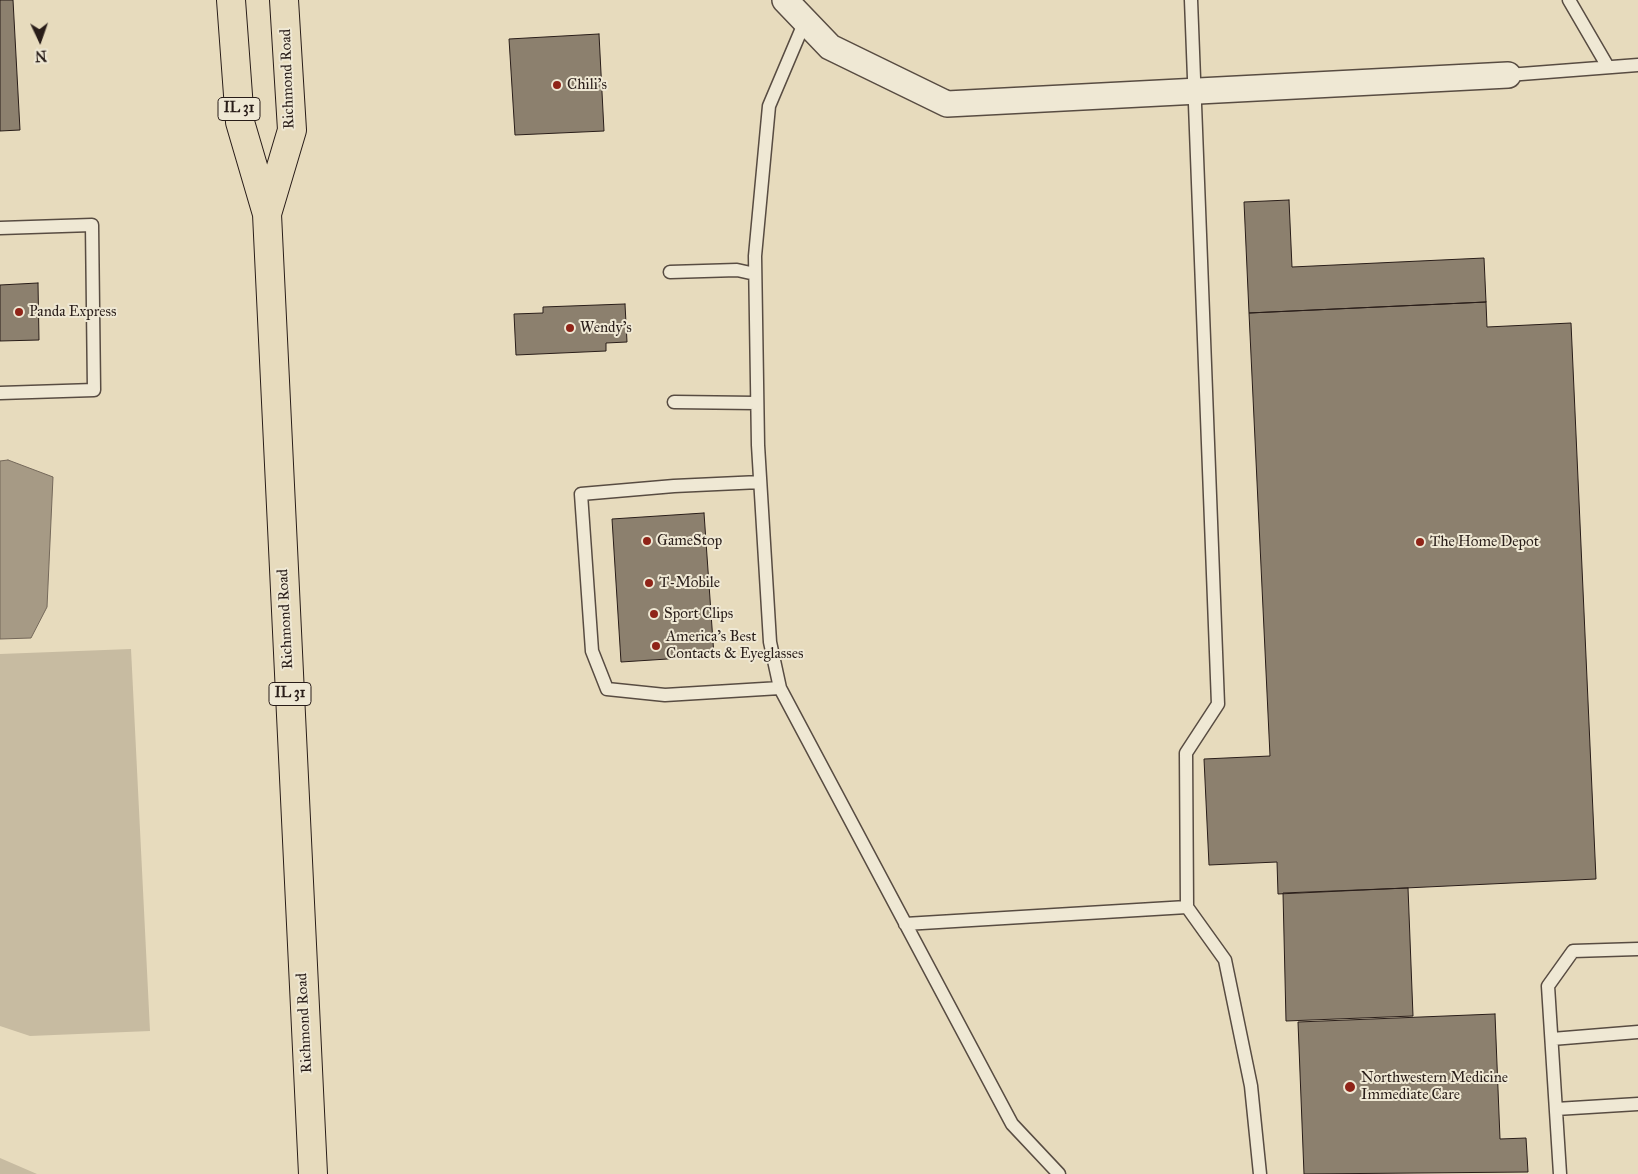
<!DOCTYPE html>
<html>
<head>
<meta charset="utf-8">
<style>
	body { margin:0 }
	#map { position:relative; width:1638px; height:1174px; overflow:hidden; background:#e7dbbd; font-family:"IM FELL Great Primer",serif }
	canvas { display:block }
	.north { position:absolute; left:15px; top:15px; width:50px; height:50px; -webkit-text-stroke:4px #efe8d4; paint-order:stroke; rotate:177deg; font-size:14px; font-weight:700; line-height:20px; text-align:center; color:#291d19 }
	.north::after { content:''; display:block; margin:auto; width:18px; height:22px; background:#291d19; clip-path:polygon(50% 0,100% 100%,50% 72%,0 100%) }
</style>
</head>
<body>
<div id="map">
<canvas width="1638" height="1174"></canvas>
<div class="north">N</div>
</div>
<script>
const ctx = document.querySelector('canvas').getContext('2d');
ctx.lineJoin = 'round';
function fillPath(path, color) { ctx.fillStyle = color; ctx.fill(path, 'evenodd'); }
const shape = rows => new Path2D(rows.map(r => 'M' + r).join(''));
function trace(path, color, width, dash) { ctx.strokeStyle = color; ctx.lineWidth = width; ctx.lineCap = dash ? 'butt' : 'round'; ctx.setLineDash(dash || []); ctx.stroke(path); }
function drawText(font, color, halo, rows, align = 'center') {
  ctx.font = font + ' "IM FELL Great Primer",serif'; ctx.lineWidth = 4; ctx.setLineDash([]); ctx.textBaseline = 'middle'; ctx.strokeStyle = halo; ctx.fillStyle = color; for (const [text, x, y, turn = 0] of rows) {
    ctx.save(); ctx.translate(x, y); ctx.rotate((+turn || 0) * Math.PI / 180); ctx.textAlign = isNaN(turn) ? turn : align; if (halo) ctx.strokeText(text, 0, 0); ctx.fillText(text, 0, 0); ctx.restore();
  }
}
const green = shape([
	[131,649,150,1031,30,1036,0,1026,0,654],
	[0,1158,37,1174,0,1174]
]);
const water = shape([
	[8,460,53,477,47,607,31,638,0,639,0,461,8,460]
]);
const building = shape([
	[0,0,13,0,20,130,0,131,0,0],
	[599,34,604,131,515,135,509,39,599,34],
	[1289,200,1292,267,1484,258,1486,302,1249,313,1244,202,1289,200],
	[38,283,39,340,0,341,0,285,38,283],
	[1486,302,1487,327,1571,323,1596,879,1278,894,1277,862,1209,865,1204,759,1270,756,1249,313,1486,302],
	[625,304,627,342,606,343,606,351,516,355,514,314,543,313,543,307,625,304],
	[704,513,714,656,621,662,612,519,704,513],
	[1408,888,1413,1016,1286,1021,1283,893,1408,888],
	[1495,1014,1500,1139,1526,1138,1528,1172,1304,1174,1298,1022,1495,1014]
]);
const lane = shape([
	[1191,0,1218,704,1186,753,1187,907,1225,960,1251,1086,1260,1174],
	[1569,0,1608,67],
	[805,21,769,106,755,256,758,445,770,642,780,688,1012,1124,1059,1174],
	[1508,75,1638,65],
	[0,228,92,225,94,390,0,393],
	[670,272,737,270,755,274],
	[674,402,756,403],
	[760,482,674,486,581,494,592,651,607,689,665,695,780,688],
	[905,924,1187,907],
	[1552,1039,1638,1032],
	[1556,1109,1638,1104],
	[1560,1174,1548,986,1573,951,1638,949]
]);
const street = shape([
	[785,0,830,47,947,104,1508,75]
]);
const primary = shape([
	[231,0,240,122,267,214,313,1174],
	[267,214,292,130,284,0]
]);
const markers = [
	[557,85,5,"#8f2418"],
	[19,312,5,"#8f2418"],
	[570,328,5,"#8f2418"],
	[647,541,5,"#8f2418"],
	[1420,542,5,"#8f2418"],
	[649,583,5,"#8f2418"],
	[654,614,5,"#8f2418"],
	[656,646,5,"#8f2418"],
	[1350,1087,6,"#8f2418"]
];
const shields = [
	[239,109,42],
	[290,694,42]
];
const shieldNames = [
	["IL 31",239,109],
	["IL 31",290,694]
];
const streetNames = [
	["Richmond Road",288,79,-92],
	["Richmond Road",286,619,-93],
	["Richmond Road",305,1023,-93]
];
const poiNames = [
	["Chili's",567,85],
	["Panda Express",29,312],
	["Wendy's",580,328],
	["GameStop",657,541],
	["The Home Depot",1430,542],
	["T-Mobile",659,583],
	["Sport Clips",664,614],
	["America's Best",666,637],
	["Contacts & Eyeglasses",666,654],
	["Northwestern Medicine",1361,1078],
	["Immediate Care",1361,1095]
];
fillPath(green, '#c7bba1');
fillPath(water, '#a69a85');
trace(water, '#74685a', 1);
fillPath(building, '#8c806e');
trace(building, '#291d19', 1);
trace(lane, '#584c42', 15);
trace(street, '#584c42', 28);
trace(primary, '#291d19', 30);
trace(lane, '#efe8d4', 12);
trace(street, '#efe8d4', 25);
trace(primary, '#e7dbbd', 28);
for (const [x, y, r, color] of markers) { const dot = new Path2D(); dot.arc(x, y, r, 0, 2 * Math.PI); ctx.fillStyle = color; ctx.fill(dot); trace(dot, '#efe8d4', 2); }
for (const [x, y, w] of shields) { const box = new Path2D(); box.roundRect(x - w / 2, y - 11.5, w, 23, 4); ctx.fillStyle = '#efe8d4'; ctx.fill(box); trace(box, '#291d19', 1); }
drawText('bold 14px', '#291d19', null, shieldNames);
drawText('15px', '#291d19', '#efe8d4', streetNames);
drawText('15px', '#291d19', '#efe8d4', poiNames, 'left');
</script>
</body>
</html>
